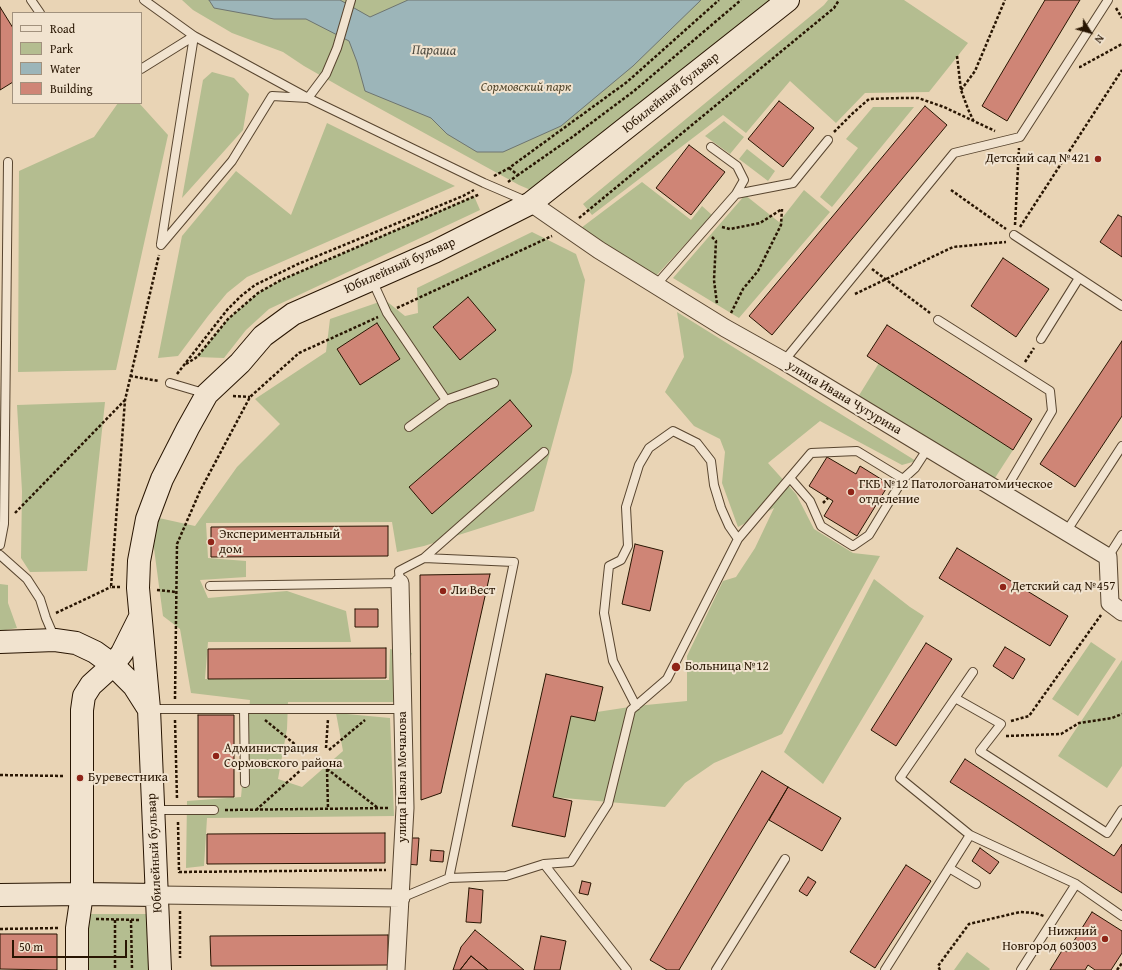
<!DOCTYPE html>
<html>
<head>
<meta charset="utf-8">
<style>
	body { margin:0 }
	#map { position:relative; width:1122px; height:970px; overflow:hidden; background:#e9d4b5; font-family:"Gentium Book Plus",serif }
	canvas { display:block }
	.legend { position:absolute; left:12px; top:12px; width:130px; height:92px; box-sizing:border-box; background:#f1e3cf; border:1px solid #a1917d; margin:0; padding:5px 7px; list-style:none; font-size:12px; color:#281502 }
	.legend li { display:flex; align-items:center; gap:8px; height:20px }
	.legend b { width:20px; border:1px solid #a1917d }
	.north { position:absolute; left:1070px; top:12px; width:40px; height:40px; -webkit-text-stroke:3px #f1e3cf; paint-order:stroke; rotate:127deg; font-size:11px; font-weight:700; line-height:16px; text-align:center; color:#281502 }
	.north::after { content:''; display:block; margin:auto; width:14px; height:18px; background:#281502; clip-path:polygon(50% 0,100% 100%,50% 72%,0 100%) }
	.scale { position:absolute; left:12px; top:940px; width:115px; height:18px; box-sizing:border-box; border:2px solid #281502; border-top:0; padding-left:5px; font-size:12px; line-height:14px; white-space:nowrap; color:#281502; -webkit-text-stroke:3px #f1e3cf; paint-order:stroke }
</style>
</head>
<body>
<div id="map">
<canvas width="1122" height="970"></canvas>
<ul class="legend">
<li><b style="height:5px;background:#f1e3cf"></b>Road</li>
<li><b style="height:11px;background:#b4bd90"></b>Park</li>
<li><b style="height:11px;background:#9cb5b9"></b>Water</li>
<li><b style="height:11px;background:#cf8576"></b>Building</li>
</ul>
<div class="north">N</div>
<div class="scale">50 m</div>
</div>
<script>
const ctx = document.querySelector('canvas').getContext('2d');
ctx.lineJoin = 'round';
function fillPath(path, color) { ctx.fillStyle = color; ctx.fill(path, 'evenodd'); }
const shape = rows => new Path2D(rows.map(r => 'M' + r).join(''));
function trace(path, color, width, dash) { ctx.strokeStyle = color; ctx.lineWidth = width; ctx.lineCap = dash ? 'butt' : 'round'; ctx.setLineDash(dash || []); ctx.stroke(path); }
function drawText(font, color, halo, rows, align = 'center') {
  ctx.font = font + ' "Gentium Book Plus",serif'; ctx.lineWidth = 4; ctx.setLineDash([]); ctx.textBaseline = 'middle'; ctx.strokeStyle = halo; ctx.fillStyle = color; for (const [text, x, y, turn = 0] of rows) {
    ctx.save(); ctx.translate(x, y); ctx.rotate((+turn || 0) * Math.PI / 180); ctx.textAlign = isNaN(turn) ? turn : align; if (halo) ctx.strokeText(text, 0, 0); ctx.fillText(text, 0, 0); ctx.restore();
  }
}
const green = shape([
	[182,0,772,0,533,191,519,185,346,90,304,66,283,52,232,33,193,10],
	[828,0,904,0,968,43,929,92,865,93,836,123,790,81,746,133,723,115,592,215,583,204,824,5],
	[212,72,234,78,249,94,243,130,182,198,203,80],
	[118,103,139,103,168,135,116,370,18,372,19,171,94,137],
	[873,107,914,107,832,207,820,197,858,148,846,139],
	[724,121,744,137,730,154,705,136],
	[327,123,455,186,247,277,227,293,208,316,178,356,158,358,182,236,236,171,291,215],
	[747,149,775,171,768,181,739,159],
	[642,182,691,220,702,206,712,215,655,277,581,228],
	[804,190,830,212,739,318,673,278,745,195,779,222],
	[474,196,480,210,269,309,246,330,224,358,197,357,228,319,258,293,281,280],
	[532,232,576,254,585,280,572,372,534,511,424,546,397,552,392,522,206,523,208,558,246,561,246,577,200,580,208,598,287,591,346,611,351,642,208,642,205,679,389,680,390,649,412,653,396,702,288,702,287,729,278,779,302,787,343,751,336,713,390,718,394,816,207,818,204,866,186,868,187,801,241,797,250,700,191,693,180,629,163,616,153,541,159,518,195,526,237,467,280,424,255,399,326,352,330,319,385,300,405,316,418,313,417,288],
	[677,312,916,461,902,465,820,421,768,463,796,494,814,529,853,553,880,556,782,734,714,763,685,783,665,807,553,797,571,716,636,706,687,701,687,656,723,581,736,577,755,548,774,508,738,527,722,483,725,452,720,439,694,426,665,392,684,357],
	[879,363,1013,450,993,481,858,397],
	[105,402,87,571,30,572,21,558,22,491,17,405],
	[874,579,910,607,924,616,823,784,784,752],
	[0,584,8,585,8,603,17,628,0,631],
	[1091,642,1116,659,1078,716,1052,699],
	[1122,660,1122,766,1107,788,1058,756],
	[88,914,151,914,152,970,89,970],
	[967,952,990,969,989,970,954,970]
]);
const water = shape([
	[209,0,340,0,370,17,408,0,701,0,633,66,561,126,503,152,477,152,447,134,431,118,365,91,357,62,349,41,306,19,274,19,214,8,209,0]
]);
const building = shape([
	[1045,0,1080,0,1007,121,982,106,1045,0],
	[0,7,13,28,13,82,0,90,0,7],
	[779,101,814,128,783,167,748,139,779,101],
	[925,106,947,125,772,335,749,316,925,106],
	[689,145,725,172,691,215,656,188,689,145],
	[1118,215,1122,217,1122,257,1100,242,1118,215],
	[1003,258,1049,289,1016,337,971,306,1003,258],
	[468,297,496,330,460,360,433,327,468,297],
	[377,323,400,359,360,385,337,349,377,323],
	[887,325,1032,419,1013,450,867,356,887,325],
	[1122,341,1122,416,1075,487,1040,464,1122,341],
	[510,400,532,426,432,514,409,487,510,400],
	[827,457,856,474,860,466,889,484,857,536,824,516,833,501,809,486,827,457],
	[388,526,388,556,211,557,211,527,388,526],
	[635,544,663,551,650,611,622,604,635,544],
	[957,548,1068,616,1050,646,939,578,957,548],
	[490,574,441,793,421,800,420,575,490,574],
	[355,609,378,609,378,627,355,627,355,609],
	[926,643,952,659,896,746,871,730,926,643],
	[1005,647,1025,659,1013,679,993,666,1005,647],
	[386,648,386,678,208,679,208,649,386,648],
	[546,674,603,687,595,721,571,716,553,797,572,801,565,837,512,826,546,674],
	[198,715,234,715,234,797,198,797,198,715],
	[965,759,1114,856,1122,844,1122,893,950,782,965,759],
	[762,771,788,787,679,970,667,970,650,960,762,771],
	[788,787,841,818,822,851,769,820,788,787],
	[385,833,385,863,207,864,207,834,385,833],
	[408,838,419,838,417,865,407,864,408,838],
	[980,848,999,862,990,874,972,861,980,848],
	[431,850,444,851,443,862,430,861,431,850],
	[906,865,931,881,875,968,850,952,906,865],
	[808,877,816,882,807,896,799,891,808,877],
	[582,881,591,883,588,895,579,893,582,881],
	[469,888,483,890,481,923,466,922,469,888],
	[1092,912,1122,931,1122,953,1111,970,1095,970,1088,965,1085,970,1050,970,1063,949,1067,952,1092,912],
	[475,930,524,970,488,970,471,956,460,970,453,970,461,947,475,930],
	[0,934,57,934,57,970,0,969,0,934],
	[388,935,388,965,211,966,210,936,388,935],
	[541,936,566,941,560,970,534,970,541,936],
	[471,956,488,970,460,970,471,956]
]);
const path = shape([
	[1116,8,1122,18],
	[957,56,961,90,968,109,974,122],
	[1079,67,1080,67,1122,44],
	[961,90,975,71,1005,0],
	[834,132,853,113,869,99,900,98,918,98,944,107,995,131],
	[509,168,518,175,571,138,634,91,741,0],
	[494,176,509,168,627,82,719,0],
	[508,182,518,175],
	[951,190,1006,229],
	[579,218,834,8,839,0],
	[1015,225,1019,148],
	[722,227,730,229,760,223,782,209],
	[1020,227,1122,70],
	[712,237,716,241,714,280,717,304],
	[872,269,930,313],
	[855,294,953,247,1006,242],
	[397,308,552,236],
	[731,313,743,289,758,271,781,225,782,209],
	[1025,362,1034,348],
	[186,364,197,357,228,319,258,293,281,280,480,194],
	[177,374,227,310,241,296,255,285,298,264,463,196,474,190],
	[130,376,159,381],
	[233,396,250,397],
	[823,503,828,498],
	[15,513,125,400],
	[120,587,111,587,125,400,159,255],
	[157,590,176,592],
	[56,613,111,587],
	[175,699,177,544,200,491,250,397,299,353,378,317],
	[175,720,177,799],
	[265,720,302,750],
	[1011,721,1029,716,1101,615],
	[1006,736,1061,734,1079,723,1112,718,1122,714],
	[326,748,328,719],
	[329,750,365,720],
	[327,769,378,808],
	[327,769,328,809],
	[0,775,63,776],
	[100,776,133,775],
	[225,810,390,808],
	[256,810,302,769],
	[178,822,179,872,386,870],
	[180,911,180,958],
	[96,919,141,920],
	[115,920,115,970],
	[131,920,132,970],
	[0,929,59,928],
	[940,970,938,966,969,924,1020,912,1035,913,1044,916],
	[1117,970,1122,963]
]);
const lane = shape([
	[31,0,40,13],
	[144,0,194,36,308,98,484,183,526,201],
	[141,69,194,36,161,244],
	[711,147,737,166,744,180,736,194],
	[1014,235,1122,306],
	[161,245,232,161,272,96,308,98,326,74,337,48,351,0],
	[372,280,387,313,446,400,494,383],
	[656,285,736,194,793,183,828,140],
	[938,320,1050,391,1052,411,1003,494],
	[1041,339,1079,278],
	[784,361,954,153,1020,137,1108,0],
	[170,383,207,394],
	[409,427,446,400],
	[903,479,915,468,928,448],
	[1066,532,1122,446],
	[0,545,4,524,8,162],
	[0,555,27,579,40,599,46,618,55,639],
	[1108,557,1122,535],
	[424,558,544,452],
	[210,586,400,583,399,571,424,558,514,562,449,878],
	[973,672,900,778,970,835,1076,884,1122,916],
	[955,698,1001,724,980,751,1107,833,1122,810],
	[636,706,613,661,604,613,609,566,621,560,628,546,626,507,639,465,649,448,673,431,697,443,711,461,714,485,721,508,729,526,738,539],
	[149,709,402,709],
	[244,709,245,783],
	[154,810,214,810],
	[544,864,571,862,608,804,631,710,667,679,738,539,811,453,857,451,903,479,869,535,853,546,821,526,810,501,790,478],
	[949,868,976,884],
	[401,898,449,878,506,876,544,864,627,970],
	[716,970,785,859],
	[885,970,970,835],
	[1021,970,1076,884]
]);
const street = shape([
	[531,203,599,250,725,328,784,361,1108,557,1110,603,1122,612],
	[158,895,401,898],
	[396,970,405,808,400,583]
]);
const secondary = shape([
	[0,642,55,640,76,643,95,652,113,665,134,686,148,708],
	[0,895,82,894,158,895],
	[77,970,77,928,82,894,82,710,84,696,91,685,113,665,122,653,140,617],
	[160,970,149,709,138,588,139,561,147,519,162,479,188,428,207,394,240,363,263,336,293,314,434,252,531,203,788,0]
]);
const markers = [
	[1098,159,4,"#8f2418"],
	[851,492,4,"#8f2418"],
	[211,542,4,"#8f2418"],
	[1003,587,4,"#8f2418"],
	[443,591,4,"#8f2418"],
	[676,667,5,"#8f2418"],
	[216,756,4,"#8f2418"],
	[80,778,4,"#8f2418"],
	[1105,939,4,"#8f2418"]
];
const parkNames = [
	["Сормовский парк",526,88]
];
const streetNames = [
	["Юбилейный бульвар",671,93,-39],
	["Юбилейный бульвар",400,266,-24],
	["улица Ивана Чугурина",844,398,31],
	["улица Павла Мочалова",403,777,-90],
	["Юбилейный бульвар",155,853,-93]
];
const poiNames = [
	["Детский сад №421",1090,159,"right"],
	["ГКБ №12 Патологоанатомическое",859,485],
	["отделение",859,500],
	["Экспериментальный",219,535],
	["дом",219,550],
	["Детский сад №457",1011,587],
	["Ли Вест",451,591],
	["Больница №12",685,667],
	["Администрация",224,749],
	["Сормовского района",224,764],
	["Буревестника",88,778],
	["Нижний",1097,932,"right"],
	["Новгород 603003",1097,947,"right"]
];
const waterNames = [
	["Параша",434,51,1]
];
fillPath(green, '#b4bd90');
fillPath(water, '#9cb5b9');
trace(water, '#6e7570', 1);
fillPath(building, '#cf8576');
trace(building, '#281502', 1);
trace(lane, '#58452f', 10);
trace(street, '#58452f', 19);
trace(secondary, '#281502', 24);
trace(path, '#281502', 2.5, [3, 2]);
trace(lane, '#f1e3cf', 8);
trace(street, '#f1e3cf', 17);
trace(secondary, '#f1e3cf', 22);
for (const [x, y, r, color] of markers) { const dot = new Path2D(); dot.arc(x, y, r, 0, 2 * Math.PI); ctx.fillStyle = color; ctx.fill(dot); trace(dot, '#f1e3cf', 1.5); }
drawText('italic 13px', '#52472d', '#f1e3cf', parkNames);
drawText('13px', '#281502', '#f1e3cf', streetNames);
drawText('13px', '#281502', '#f1e3cf', poiNames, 'left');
drawText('italic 14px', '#514d42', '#f1e3cf', waterNames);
</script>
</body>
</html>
